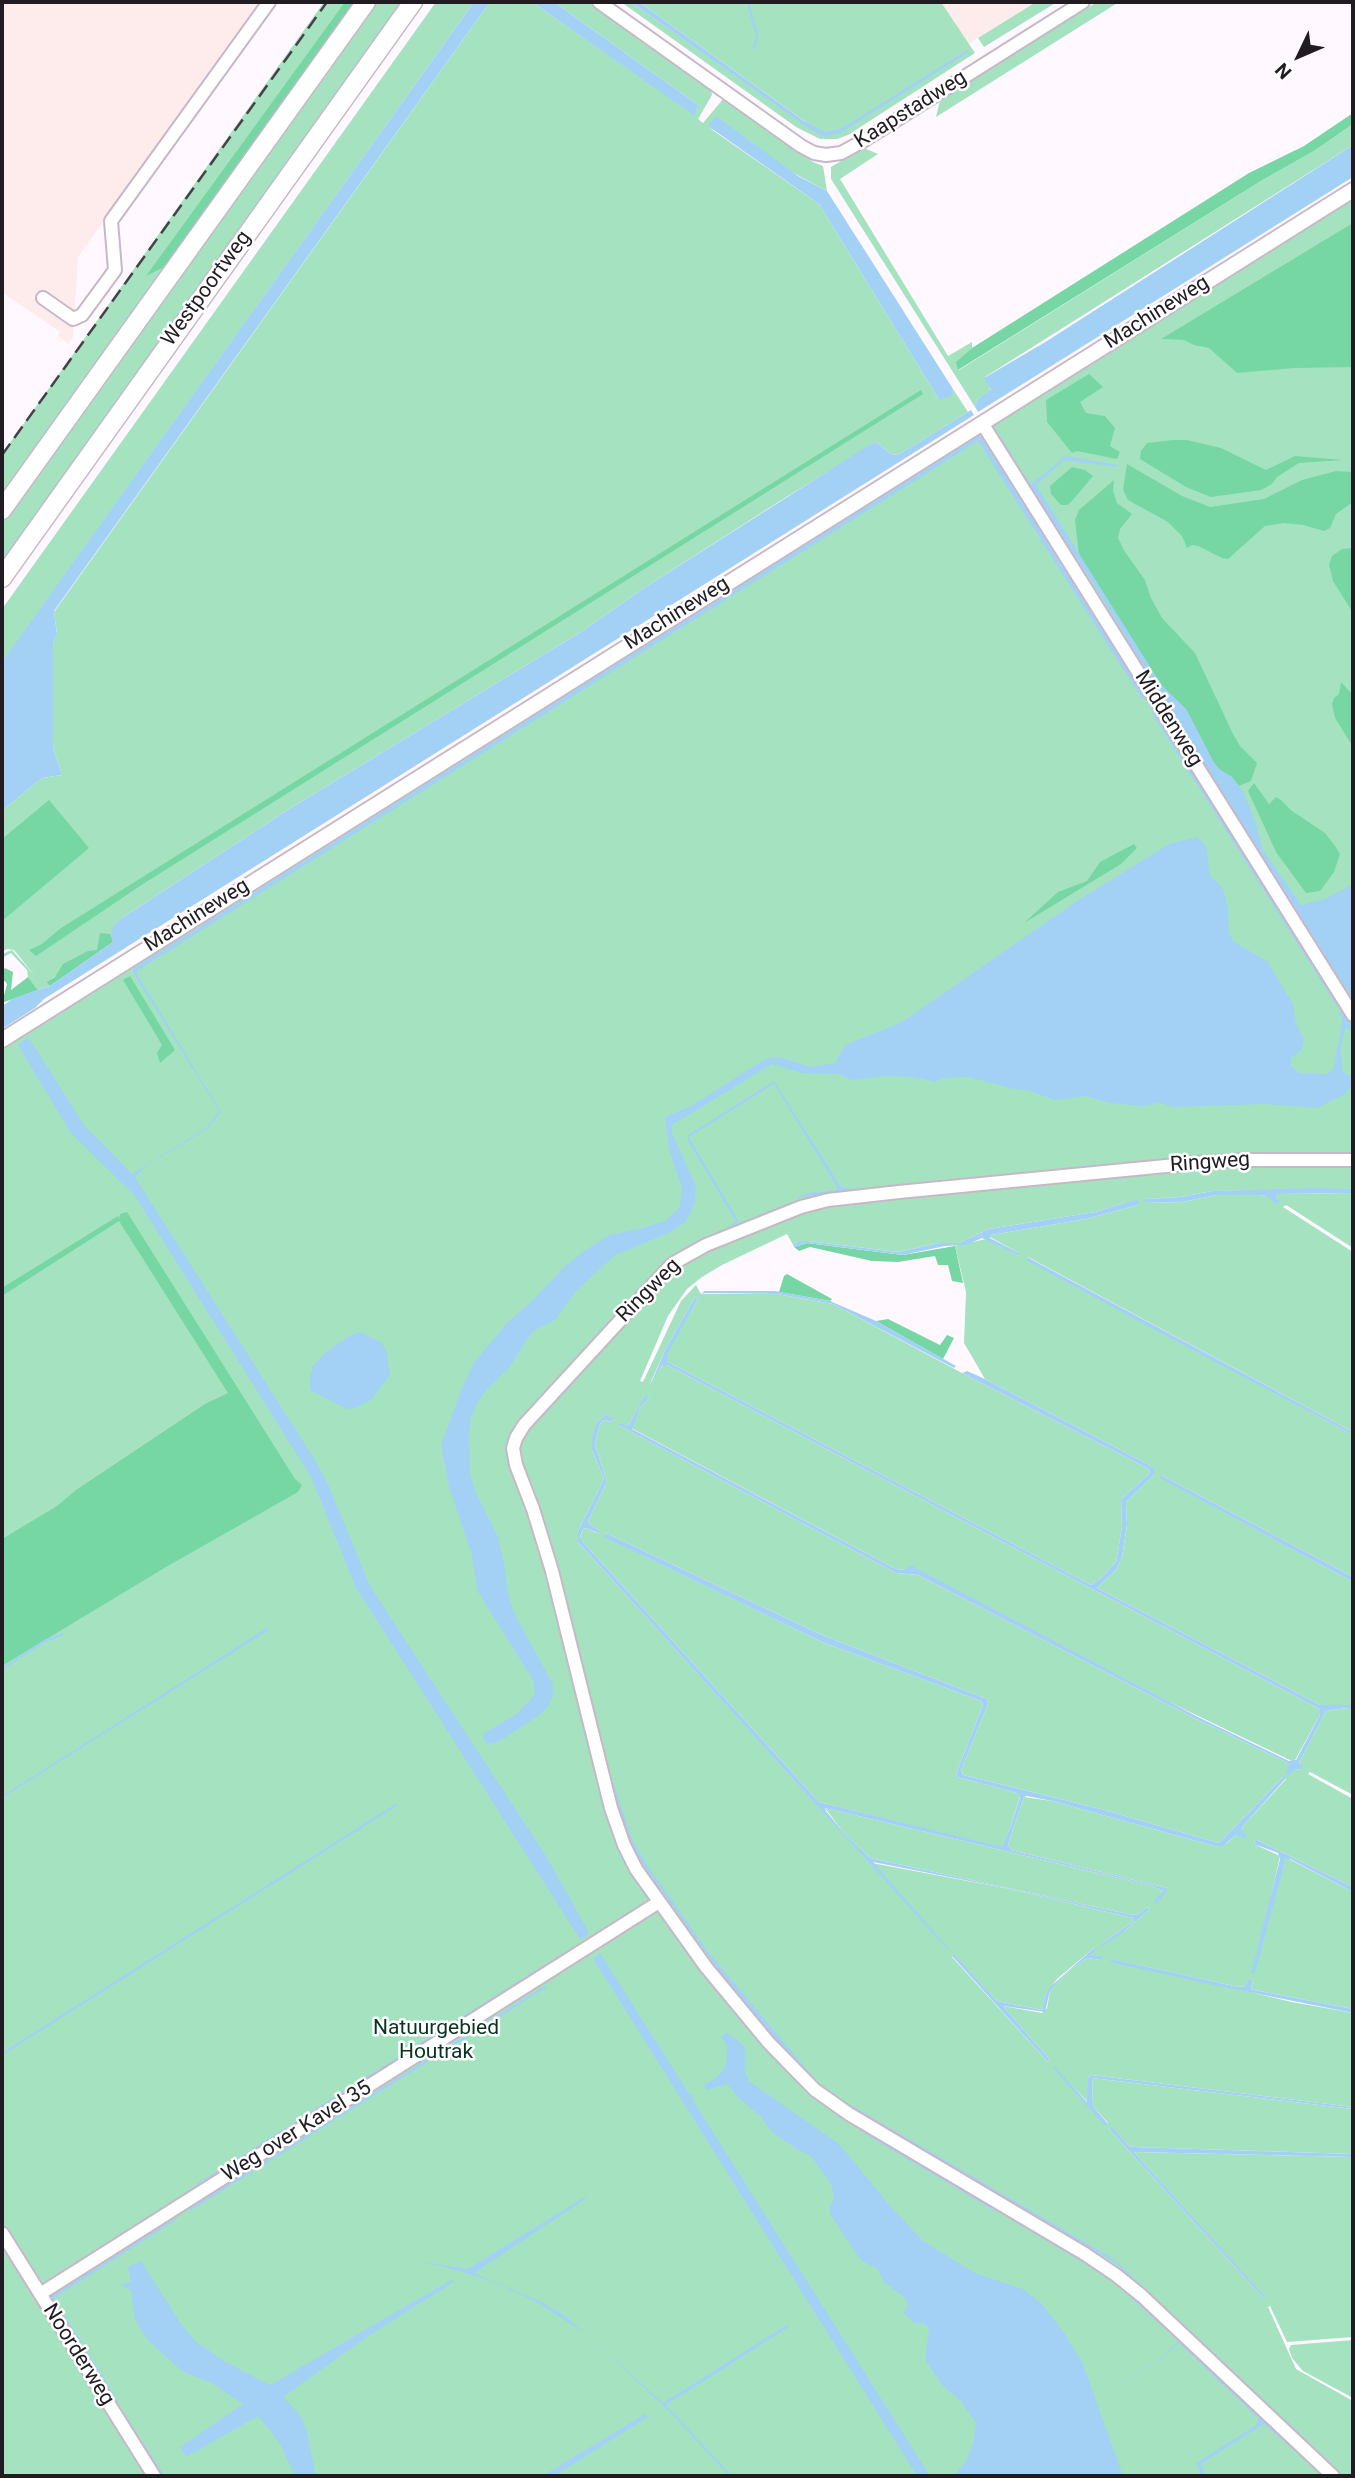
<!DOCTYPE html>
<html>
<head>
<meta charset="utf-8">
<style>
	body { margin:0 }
	#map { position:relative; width:1355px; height:2478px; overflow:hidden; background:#fff8ff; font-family:Roboto,sans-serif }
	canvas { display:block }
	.frame { position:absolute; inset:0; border:4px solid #211c22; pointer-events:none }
	.north { position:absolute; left:1264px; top:21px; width:70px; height:70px; -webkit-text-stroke:5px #fff; paint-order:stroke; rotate:226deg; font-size:19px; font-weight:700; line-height:28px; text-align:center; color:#211c22 }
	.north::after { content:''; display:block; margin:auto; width:24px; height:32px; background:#211c22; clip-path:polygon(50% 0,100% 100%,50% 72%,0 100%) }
</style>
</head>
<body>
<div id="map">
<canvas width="1355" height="2478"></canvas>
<div class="frame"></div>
<div class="north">N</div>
</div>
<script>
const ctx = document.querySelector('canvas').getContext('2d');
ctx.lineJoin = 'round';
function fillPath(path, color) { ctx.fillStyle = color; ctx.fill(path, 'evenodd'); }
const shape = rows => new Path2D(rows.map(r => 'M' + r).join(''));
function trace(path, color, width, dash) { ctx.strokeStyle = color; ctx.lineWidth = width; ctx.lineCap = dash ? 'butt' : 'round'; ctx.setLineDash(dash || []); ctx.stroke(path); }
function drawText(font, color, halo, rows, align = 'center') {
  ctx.font = font + ' Roboto,sans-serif'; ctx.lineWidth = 5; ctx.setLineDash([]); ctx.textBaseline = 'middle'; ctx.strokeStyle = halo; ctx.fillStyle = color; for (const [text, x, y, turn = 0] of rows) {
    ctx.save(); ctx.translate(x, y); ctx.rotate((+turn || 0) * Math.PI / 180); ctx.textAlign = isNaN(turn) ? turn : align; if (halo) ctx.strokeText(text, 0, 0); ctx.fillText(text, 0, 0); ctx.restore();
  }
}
const industrial = shape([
	[2,2,261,2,78,257,73,337,68,344,58,336,60,332,2,292],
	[941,2,1036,2,968,44]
]);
const green = shape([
	[324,2,355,2,2,499,2,454],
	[372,2,404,2,2,569,2,519],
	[436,2,474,2,2,663,2,609],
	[490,2,532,2,695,115,698,105,554,2,590,2,711,89,712,95,698,119,703,123,723,99,813,162,823,166,827,191,708,127,819,204,938,398,951,395,953,389,968,412,898,455,891,454,876,442,780,501,644,588,581,632,289,809,122,918,113,942,46,982,50,986,38,990,28,977,27,970,11,953,2,958,2,954,12,950,35,976,14,950,7,949,2,952,2,811,42,778,62,775,53,748,53,643,57,634,54,612],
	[621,2,631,2,815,132,814,128,639,2,941,2,975,53,848,135,837,139,820,139,796,127],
	[1036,2,1057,2,984,47,978,38],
	[1097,2,1119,2,936,117,940,100],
	[1353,124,1353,145,985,377,991,391,978,399,975,407,831,179,831,167,864,148,878,154,840,179,948,356,972,342,972,348,957,362,959,370,1261,181,1314,151],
	[1353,195,1353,1009,993,435,990,423,1002,420,1019,409,1021,404],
	[982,430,1353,1020,1353,1189,1212,1191,1181,1197,1145,1199,1146,1203,1182,1202,1217,1195,1260,1195,1276,1198,1278,1194,1353,1193,1353,1248,1286,1205,1283,1207,1353,1252,1353,1432,1028,1257,1026,1259,1353,1435,1353,1577,1161,1475,1163,1479,1353,1582,1353,1705,1320,1705,1097,1588,1116,1570,1122,1557,1127,1526,1126,1502,1154,1475,1151,1466,985,1379,964,1343,966,1292,955,1246,986,1239,1019,1256,1019,1253,990,1237,991,1235,1086,1219,1138,1205,1125,1203,1095,1212,989,1229,959,1243,939,1243,898,1252,808,1241,798,1241,793,1245,787,1234,722,1265,702,1277,687,1289,668,1316,640,1381,643,1382,681,1301,696,1285,701,1294,777,1294,833,1304,962,1373,1149,1469,1150,1473,1121,1499,1122,1527,1116,1562,1101,1578,1091,1585,668,1362,666,1355,698,1299,695,1297,665,1350,650,1384,663,1364,667,1365,1316,1707,1320,1710,1320,1715,1294,1762,1169,1702,912,1567,902,1570,894,1568,631,1428,640,1408,649,1398,646,1395,628,1426,618,1425,896,1573,918,1575,1196,1719,1284,1761,1289,1765,1289,1768,1301,1770,1302,1767,1299,1763,1326,1711,1347,1708,1353,1710,1353,1795,1310,1772,1308,1774,1353,1799,1353,1887,1255,1839,1254,1844,1280,1856,1270,1901,1274,1899,1286,1859,1289,1859,1353,1892,1353,2009,1254,1990,1251,1989,1253,1981,1250,1979,1245,1987,1234,1986,1110,1959,1292,2002,1353,2013,1353,2107,1091,2075,1088,2078,1088,2102,1054,2068,1105,2125,1108,2123,1093,2106,1092,2078,1353,2109,1353,2154,1134,2147,1129,2146,1112,2128,1109,2129,1264,2299,1265,2298,1134,2152,1353,2157,1353,2337,1287,2342,1270,2306,1268,2307,1296,2369,1353,2401,1353,2476,2,2476,2,1045],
	[605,1415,613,1419,611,1422,604,1420,600,1424,595,1444,607,1482,588,1521,590,1525,599,1530,597,1533,586,1528,583,1529,580,1538,583,1542,819,1802,1002,1848,1011,1826,1020,1796,1017,1793,957,1777,956,1774,983,1705,981,1701,822,1642,605,1537,606,1533,822,1635,987,1699,988,1704,961,1770,963,1775,1101,1809,1219,1843,1283,1777,1286,1779,1243,1826,1241,1830,1245,1838,1236,1835,1227,1843,1218,1847,1052,1801,1024,1797,1008,1844,1011,1850,1167,1888,1156,1903,1155,1901,1163,1891,1152,1886,825,1808,843,1832,870,1858,1128,1914,1137,1915,1147,1907,1150,1909,1125,1931,1101,1944,1134,1921,1133,1918,1010,1889,872,1863,949,1950,578,1542,578,1531,604,1479,592,1450,596,1423],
	[1094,1948,1096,1949,1091,1955,1101,1960,1087,1958,1067,1973,1050,1991,1047,2008,1042,2013,1003,2006,1050,2060,1048,2062,952,1957,954,1955,997,2001,1042,2010,1045,1995,1057,1979],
	[1353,2340,1353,2398,1303,2371,1292,2358,1289,2349,1291,2345]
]);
const forest = shape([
	[345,2,354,2,164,267,146,276],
	[1353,113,1353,124,1314,151,1261,181,958,370,956,362,972,348,1249,173,1304,146],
	[1353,223,1353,367,1295,368,1237,373,1209,348,1194,345,1184,340,1161,339],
	[1089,374,1103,387,1080,402,1086,413,1105,416,1115,428,1110,446,1120,452,1117,459,1077,451,1072,453,1047,422,1046,400],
	[921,390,923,394,143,884,36,956,29,950,42,944,61,928],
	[1173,440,1187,440,1221,448,1266,470,1295,456,1343,460,1299,463,1277,477,1272,484,1261,490,1211,497,1186,487,1140,459,1141,451,1147,443],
	[1127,464,1182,496,1210,507,1264,499,1302,480,1336,471,1353,472,1353,502,1336,514,1330,528,1324,531,1303,525,1284,523,1265,526,1228,559,1222,558,1198,546,1192,545,1187,548,1182,536,1168,522,1128,500,1123,490],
	[1072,467,1085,470,1093,476,1071,502,1067,505,1061,505,1051,494,1050,486],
	[1114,480,1113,491,1117,503,1132,514,1120,529,1118,538,1125,552,1145,580,1151,598,1162,618,1195,653,1233,734,1240,746,1257,763,1251,781,1239,786,1232,777,1220,770,1214,763,1186,709,1162,686,1079,555,1075,520,1079,510],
	[1353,548,1353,613,1333,581,1329,565,1332,556,1342,549],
	[1341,682,1353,695,1353,747,1335,718,1332,704,1334,698,1339,694],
	[1254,783,1269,804,1276,797,1281,800,1292,811,1325,833,1335,846,1340,854,1334,872,1320,891,1306,893,1276,852,1248,791],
	[49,800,89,848,2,921,2,839],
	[1134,844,1137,848,1121,864,1024,923,1058,892,1087,881,1100,862],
	[100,933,110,934,113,942,50,986,46,982,55,977,63,964,88,951,97,950],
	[5,968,13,972,11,990,28,977,38,990,2,1003,7,984,5,981,2,982,2,972],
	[130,976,175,1050,160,1063,157,1053,162,1045,123,980],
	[127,1212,295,1479,302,1485,298,1492,166,1567,2,1666,2,1539,57,1506,76,1490,205,1404,228,1393,119,1221,2,1296,2,1288,118,1216,119,1219,120,1214],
	[807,1243,903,1255,955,1246,963,1283,952,1281,948,1265,938,1265,935,1256,898,1262,872,1261,810,1247,799,1251,794,1247],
	[787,1274,832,1299,830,1301,779,1292,784,1276],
	[888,1319,940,1345,947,1335,954,1338,943,1359,876,1321]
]);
const water = shape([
	[474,2,490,2,54,611,57,635,53,643,53,748,62,775,42,778,2,811,2,662],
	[532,2,554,2,698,105,695,116],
	[631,2,639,2,804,121,826,132,842,128,967,50,969,52,840,133,825,137,811,130],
	[716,116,798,176,827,191,953,389,952,395,941,400,938,398,819,204,708,126],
	[1353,145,1353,177,978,412,975,407,978,399,991,390,984,378,1047,341],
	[971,410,974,415,44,999,35,1008,2,1029,2,1006,14,998,50,986,113,942,111,934,114,925,122,918,289,809,581,632,644,588,866,447,876,442,891,454,898,455],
	[980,435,983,437,1145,697,1142,699,978,441,137,971,137,974,221,1112,207,1129,146,1166,135,1177,313,1457,328,1484,370,1586,546,1856,588,1931,587,1936,580,1939,355,1586,311,1477,135,1196,70,1132,18,1045,27,1038,30,1040,84,1125,132,1174,206,1128,219,1111,135,976,133,972,134,968],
	[1066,456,1118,465,1117,467,1064,460,1036,485,1162,686,1186,709,1214,763,1220,770,1232,777,1244,793,1255,821,1263,850,1301,905,1325,899,1353,884,1353,1000,1156,688,1105,602,1015,465,1015,462,1031,484],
	[1154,710,1353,1029,1353,1034,1348,1028,1345,1029,1341,1046,1342,1070,1346,1075,1353,1075,1353,1083,1345,1094,1317,1108,1265,1104,1173,1107,1159,1103,1143,1106,1109,1103,1086,1096,1055,1100,1027,1090,1014,1089,968,1077,944,1078,935,1082,914,1077,885,1076,851,1080,839,1074,802,1073,772,1064,672,1125,672,1133,696,1186,695,1202,690,1214,684,1223,669,1233,615,1255,576,1291,555,1320,532,1332,509,1368,486,1390,477,1404,471,1417,469,1431,470,1474,476,1493,498,1537,504,1563,508,1593,515,1615,553,1684,553,1695,549,1705,541,1714,503,1739,492,1744,486,1743,483,1738,484,1733,517,1714,535,1694,533,1680,478,1592,471,1552,449,1487,441,1445,462,1388,475,1361,508,1322,533,1300,564,1267,587,1249,609,1235,643,1228,667,1220,680,1206,682,1189,669,1149,665,1117,691,1106,764,1060,773,1057,783,1058,811,1067,835,1063,845,1045,902,1022,1080,899,1169,844,1197,837,1206,846,1210,876,1219,884,1224,891,1228,909,1229,934,1234,942,1267,961,1293,1004,1296,1023,1304,1040,1302,1049,1291,1058,1291,1066,1299,1073,1327,1074,1333,1070,1342,1024,1340,1011,1151,712],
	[774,1081,841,1187,849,1188,849,1190,795,1198,808,1193,836,1190,837,1187,774,1084,689,1137,739,1222,730,1228,729,1226,736,1222,735,1220,688,1141,688,1135],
	[1316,1188,1353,1189,1353,1193,1278,1194,1276,1198,1280,1202,1277,1204,1266,1196,1260,1195,1217,1195,1182,1202,1145,1203,1145,1199,1181,1197,1212,1191],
	[1138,1199,1138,1205,1086,1219,991,1235,990,1238,1019,1253,1019,1256,982,1238,966,1245,945,1246,903,1255,807,1243,794,1247,793,1245,798,1241,808,1241,898,1252,939,1243,959,1243,989,1229,1095,1212],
	[1027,1257,1353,1432,1353,1435,1142,1323,1026,1260],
	[704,1291,775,1291,830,1301,876,1321,956,1366,954,1368,833,1304,777,1294,704,1293,701,1295],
	[695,1297,698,1299,667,1355,668,1362,1091,1585,1101,1578,1116,1562,1122,1527,1121,1499,1150,1473,1149,1469,962,1373,967,1371,985,1379,1151,1466,1155,1470,1154,1475,1126,1502,1127,1525,1122,1557,1116,1570,1097,1588,1320,1705,1353,1705,1353,1710,1346,1708,1326,1711,1299,1763,1303,1766,1301,1770,1295,1769,1289,1775,1286,1772,1289,1765,1284,1761,1196,1719,918,1575,896,1573,618,1425,619,1423,628,1426,646,1394,649,1398,640,1408,632,1429,894,1568,902,1570,912,1566,1198,1717,1289,1761,1296,1760,1320,1715,1320,1710,1316,1707,667,1365,662,1365,650,1386,665,1350],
	[360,1332,382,1343,387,1353,390,1375,371,1400,355,1408,347,1409,310,1390,310,1376,313,1366,327,1351,351,1335],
	[605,1415,613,1418,612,1422,604,1420,600,1424,595,1444,607,1482,588,1521,590,1525,599,1530,598,1533,586,1528,583,1529,580,1537,583,1542,819,1802,1002,1847,1011,1826,1020,1797,1017,1793,957,1777,956,1774,983,1705,981,1701,822,1642,604,1537,606,1533,822,1635,987,1699,988,1704,961,1770,963,1775,1101,1809,1219,1843,1284,1776,1286,1778,1243,1826,1241,1830,1247,1836,1246,1839,1236,1835,1223,1846,1218,1847,1052,1801,1027,1796,1024,1797,1008,1844,1011,1850,1167,1888,1166,1893,1156,1904,1154,1901,1163,1891,1152,1886,825,1808,826,1811,843,1832,870,1858,1128,1914,1137,1915,1147,1907,1150,1909,1125,1931,1103,1946,1101,1944,1134,1921,1133,1918,1010,1889,873,1862,949,1949,948,1950,578,1542,578,1531,604,1479,592,1450,592,1438,596,1423],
	[1161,1475,1353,1577,1353,1582,1160,1478],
	[556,1563,612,1779,632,1839,645,1862,709,1953,814,2078,812,2079,797,2064,722,1975,636,1854,628,1835,614,1788],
	[267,1628,269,1630,264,1633,2,1798,2,1796],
	[1255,1839,1353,1887,1353,1892,1290,1859,1286,1859,1255,1973,1251,1973,1280,1859,1278,1853,1254,1844],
	[1094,1948,1097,1949,1091,1955,1102,1957,1101,1960,1087,1958,1067,1973,1050,1991,1045,2012,1003,2006,1050,2060,1048,2062,952,1956,954,1954,997,2001,1042,2010,1045,1995,1050,1987],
	[600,1953,690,2095,693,2095,692,2099,930,2476,917,2476,594,1960,594,1958],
	[1111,1959,1234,1986,1245,1987,1249,1979,1253,1980,1251,1989,1254,1990,1353,2009,1353,2013,1209,1984,1110,1962],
	[727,2033,742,2044,745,2050,745,2072,749,2081,839,2144,891,2207,923,2241,975,2273,1023,2289,1042,2304,1065,2334,1083,2364,1123,2476,953,2476,965,2463,973,2444,976,2423,960,2400,943,2386,925,2360,929,2329,925,2324,914,2323,903,2312,908,2306,905,2298,883,2281,878,2269,862,2261,855,2252,830,2214,829,2207,834,2198,831,2184,810,2155,798,2150,772,2132,761,2117,738,2097,727,2084,707,2090,704,2086,719,2075,726,2065,727,2048,725,2042,720,2036],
	[1055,2067,1087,2102,1088,2078,1091,2075,1353,2107,1353,2109,1092,2078,1093,2106,1108,2124,1105,2126,1053,2068],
	[829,2092,1115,2260,1309,2442,1307,2443,1117,2264,839,2101,829,2094],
	[1112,2127,1129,2146,1134,2147,1353,2154,1353,2157,1134,2152,1266,2298,1264,2299,1109,2129],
	[586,2196,585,2199,474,2273,542,2302,568,2318,584,2333,539,2303,491,2281,439,2265,396,2260,438,2264,465,2269,468,2269],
	[995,2210,1095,2268,1112,2279,1125,2290,1294,2448,1292,2449,1264,2424,1201,2464,1206,2476,1202,2476,1196,2463,1256,2425,1259,2419,1179,2343,1166,2355,1112,2391,1166,2354,1178,2341,1110,2279],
	[176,2218,176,2220,54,2298,118,2401,116,2403,50,2297],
	[141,2261,181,2324,195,2341,224,2361,270,2385,451,2280,455,2281,367,2337,283,2397,300,2415,306,2428,316,2476,295,2476,280,2444,258,2416,186,2457,180,2447,243,2404,213,2384,182,2371,148,2340,135,2320,131,2291,121,2285,131,2281,128,2267],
	[788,2324,789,2327,666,2405,732,2476,729,2476,672,2414,595,2342,663,2403],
	[645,2414,648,2417,554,2476,542,2476]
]);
const stream = shape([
	[748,2,757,36,754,48],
	[1001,439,1011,455],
	[2,1669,43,1642,63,1634],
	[2,2054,396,1805],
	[861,2130,995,2210],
	[197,2185,562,1955],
	[191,2209,545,1987],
	[122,2412,163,2476]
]);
const minor = shape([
	[599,2,801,146,814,153,826,155,841,153,863,141,1083,2],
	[43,298,73,319,82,315,115,270,111,221,269,2],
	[982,423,1353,1015],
	[2,2233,154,2476],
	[40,2294,659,1902],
	[1333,2476,1142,2296,1116,2275,1085,2254,849,2114,815,2090,769,2043,706,1967,636,1869,624,1845,611,1808,552,1571,533,1509,516,1465,513,1448,516,1438,524,1425,672,1264,706,1245,801,1207,828,1200,899,1192,1207,1162,1247,1160,1353,1160]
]);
const tertiary = shape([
	[2,1040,1353,190]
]);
const primary = shape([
	[2,510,366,2],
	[2,578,413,2]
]);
const rail = shape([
	[2,455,327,2]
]);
const streetNames = [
	["Kaapstadweg",911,110,-32],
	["Westpoortweg",207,289,-54],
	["Machineweg",1157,313,-32],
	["Machineweg",677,614,-32],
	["Middenweg",1168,719,58],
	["Machineweg",197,916,-32],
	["Ringweg",1210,1163,-4],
	["Ringweg",649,1291,-45],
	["Weg over Kavel 35",297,2132,-32],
	["Noorderweg",78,2355,58]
];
const parkNames = [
	["Natuurgebied",436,2029],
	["Houtrak",436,2053]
];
fillPath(industrial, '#fdeceb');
fillPath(green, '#a5e3c0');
fillPath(forest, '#76d7a4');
fillPath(water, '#a3d1f6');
trace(stream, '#a3d1f6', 2.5);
trace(minor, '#c7b8c8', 16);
trace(tertiary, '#c7b8c8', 18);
trace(primary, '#c7b8c8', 21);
trace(minor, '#fff', 12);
trace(tertiary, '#fff', 14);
trace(primary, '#fff', 18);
trace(rail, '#464147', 2.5, [14, 7]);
drawText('21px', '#211c22', '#fff', streetNames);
drawText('21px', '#07331f', '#fff', parkNames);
</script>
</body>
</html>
